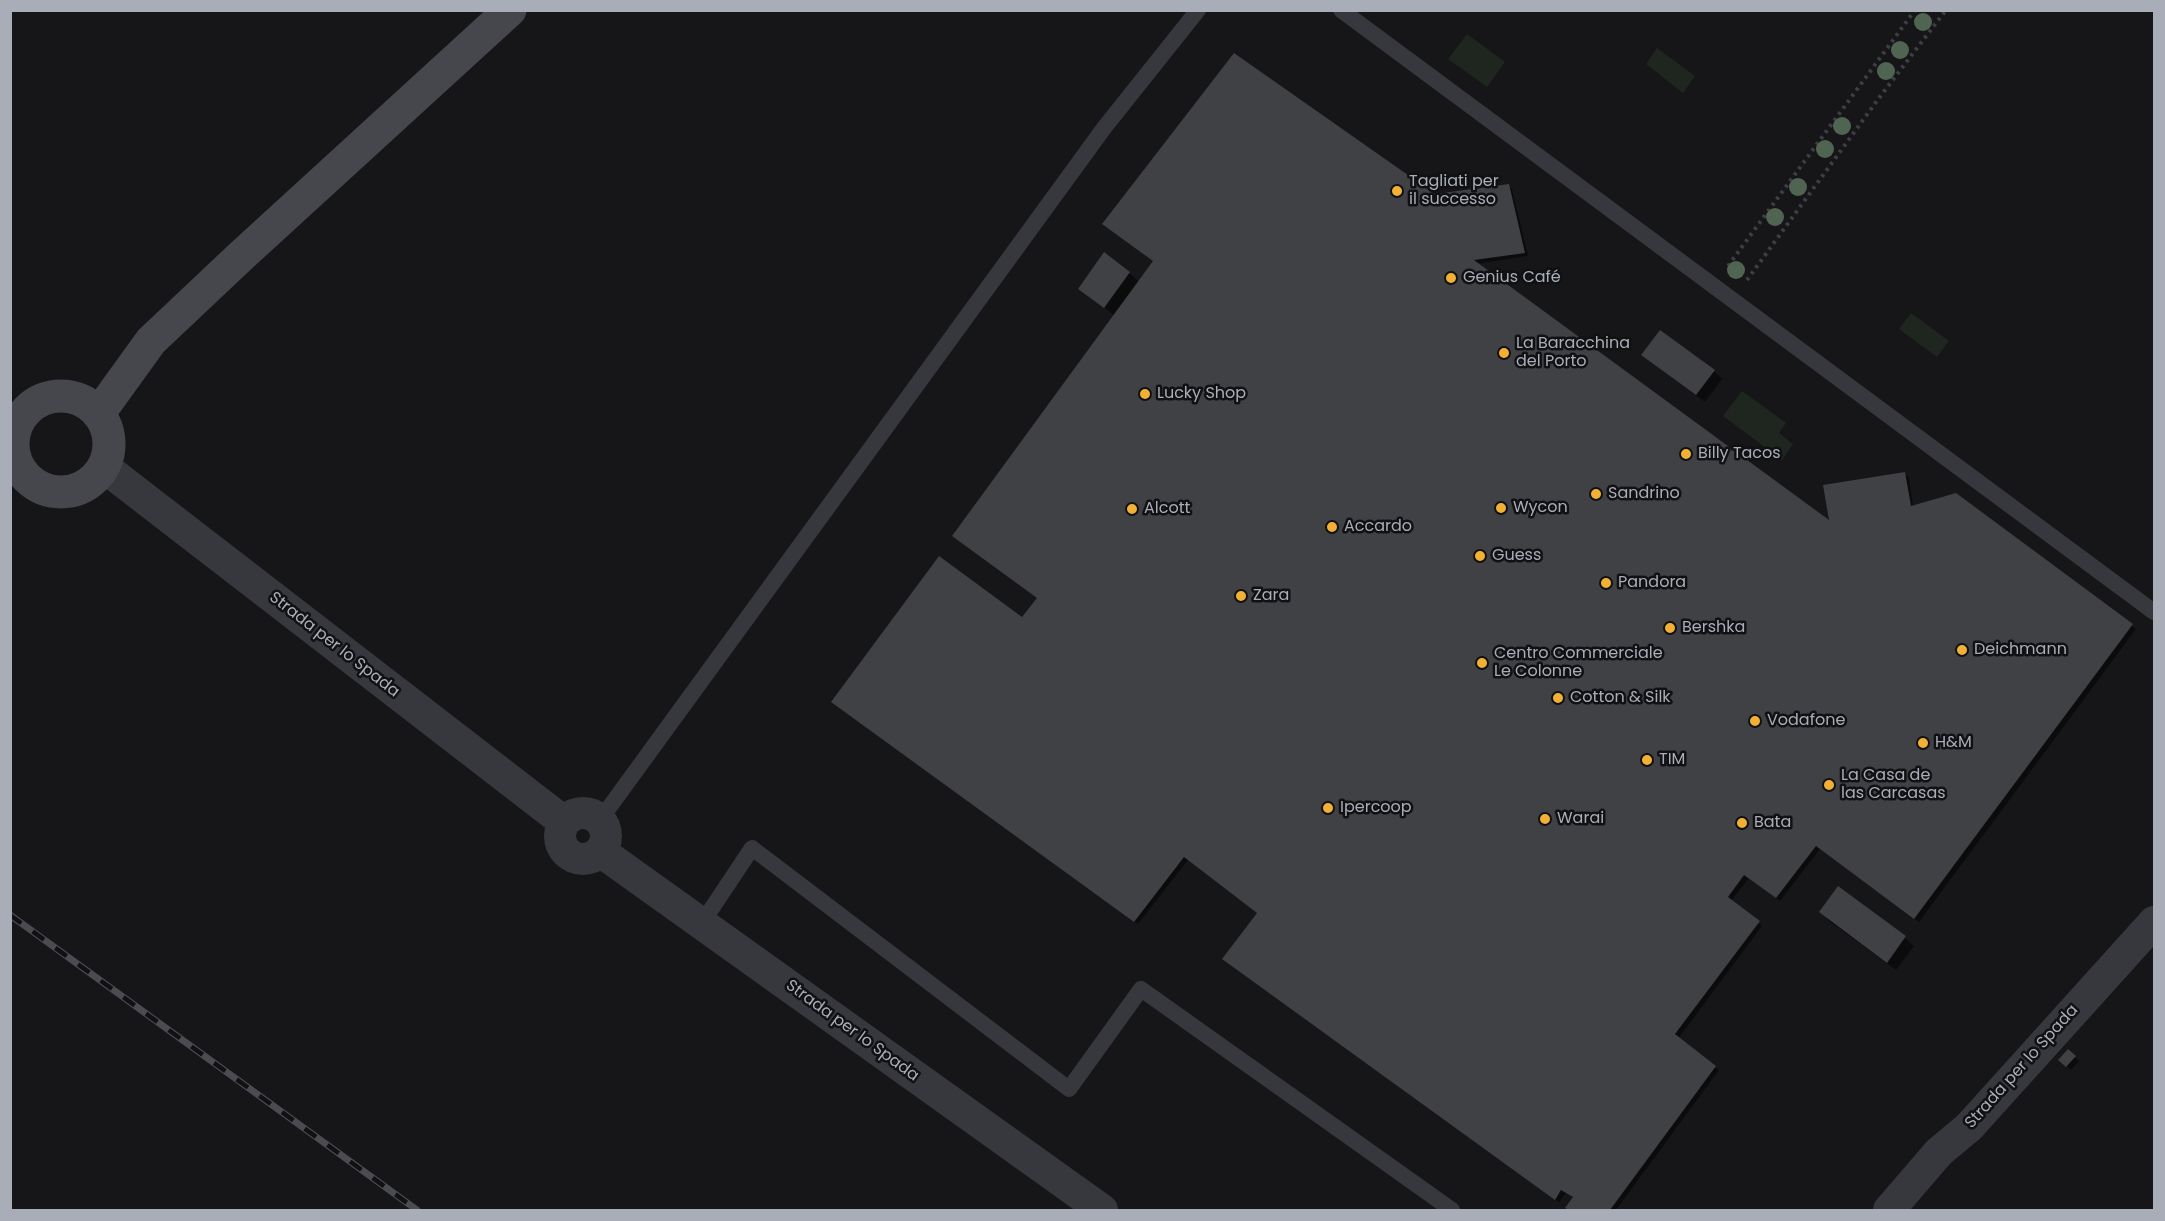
<!DOCTYPE html>
<html>
<head>
<meta charset="utf-8">
<style>
	body { margin:0 }
	#map { position:relative; width:2165px; height:1221px; overflow:hidden; background:#161618; font-family:Poppins,sans-serif }
	canvas { display:block }
	.frame { position:absolute; inset:0; border:12px solid #a8adb8; pointer-events:none }
</style>
</head>
<body>
<div id="map">
<canvas width="2165" height="1221"></canvas>
<div class="frame"></div>
</div>
<script>
const ctx = document.querySelector('canvas').getContext('2d');
ctx.lineJoin = 'round';
function fillPath(path, color) { ctx.fillStyle = color; ctx.fill(path, 'evenodd'); }
const shape = rows => new Path2D(rows.map(r => 'M' + r).join(''));
function trace(path, color, width, dash) { ctx.strokeStyle = color; ctx.lineWidth = width; ctx.lineCap = dash ? 'butt' : 'round'; ctx.setLineDash(dash || []); ctx.stroke(path); }
function drawText(font, color, halo, rows, align = 'center') {
  ctx.font = font + ' Poppins,sans-serif'; ctx.lineWidth = 5; ctx.setLineDash([]); ctx.textBaseline = 'middle'; ctx.strokeStyle = halo; ctx.fillStyle = color; for (const [text, x, y, turn = 0] of rows) {
    ctx.save(); ctx.translate(x, y); ctx.rotate((+turn || 0) * Math.PI / 180); ctx.textAlign = isNaN(turn) ? turn : align; if (halo) ctx.strokeText(text, 0, 0); ctx.fillText(text, 0, 0); ctx.restore();
  }
}
const green = shape([
	[1467,34,1505,62,1487,87,1448,59],
	[1657,48,1695,76,1683,93,1646,64],
	[1911,313,1949,341,1937,357,1899,329],
	[1742,391,1786,423,1779,433,1793,444,1782,460,1723,416]
]);
const shadow = shape([
	[1508,185,1512,189,1528,256,1476,264,1831,524,1905,474,1909,478,1913,507,1955,494,2136,629,1919,922,1820,849,1780,901,1749,878,1731,901,1762,926,1678,1039,1719,1070,1616,1210,1570,1210,1567,1208,1574,1198,1566,1193,1559,1202,1228,963,1259,913,1188,860,1138,924,837,706,1022,619,1038,598,1115,316,1080,288,1129,273,1139,282,1434,196],
	[1643,355,1714,371,1722,379,1705,402,1652,363],
	[1838,889,1905,938,1914,946,1896,970,1829,921,1821,912],
	[2068,1051,2079,1061,2071,1070,2060,1060]
]);
const building = shape([
	[1234,53,1435,194,1509,184,1525,253,1474,260,1829,520,1823,485,1905,472,1911,506,1956,493,2133,624,1914,919,1816,846,1776,898,1744,875,1728,897,1760,921,1675,1034,1716,1066,1610,1210,1569,1210,1565,1208,1573,1197,1561,1190,1555,1200,1222,959,1257,913,1184,857,1134,922,831,702,939,556,1022,617,1037,598,952,536,1153,261,1102,224],
	[1104,252,1130,272,1104,308,1078,289],
	[1660,330,1715,370,1696,395,1641,355],
	[1838,886,1906,936,1887,963,1819,912],
	[2068,1049,2076,1056,2066,1067,2058,1060]
]);
const path = shape([
	[1728,266,1915,10],
	[1747,280,1879,98,1946,10]
]);
const lane = shape([
	[1341,10,2154,612],
	[600,820,1104,128,1198,10],
	[702,923,752,848,1069,1089,1141,989,1452,1210]
]);
const street = shape([
	[104,467,564,822],
	'560 836a23 23 0 1 1 46 0a23 23 0 1 1-46 0Z',
	[600,851,1102,1210],
	[1889,1210,1939,1152,1969,1127,2154,922]
]);
const secondary = shape([
	'13 444a48 48 0 1 1 96 0a48 48 0 1 1-96 0Z',
	[99,413,151,341,240,257,510,10]
]);
const rail = shape([
	[10,915,417,1210]
]);
const trees = [
	[1923,22],
	[1900,50],
	[1886,71],
	[1842,126],
	[1825,149],
	[1798,187],
	[1775,217],
	[1736,270]
];
const markers = [
	[1397,191,6,"#f2b134"],
	[1451,278,6,"#f2b134"],
	[1504,353,6,"#f2b134"],
	[1145,394,6,"#f2b134"],
	[1686,454,6,"#f2b134"],
	[1596,494,6,"#f2b134"],
	[1501,508,6,"#f2b134"],
	[1132,509,6,"#f2b134"],
	[1332,527,6,"#f2b134"],
	[1480,556,6,"#f2b134"],
	[1606,583,6,"#f2b134"],
	[1241,596,6,"#f2b134"],
	[1670,628,6,"#f2b134"],
	[1962,650,6,"#f2b134"],
	[1482,663,6,"#f2b134"],
	[1558,698,6,"#f2b134"],
	[1755,721,6,"#f2b134"],
	[1923,743,6,"#f2b134"],
	[1647,760,6,"#f2b134"],
	[1829,785,6,"#f2b134"],
	[1328,808,6,"#f2b134"],
	[1545,819,6,"#f2b134"],
	[1742,823,6,"#f2b134"]
];
const poiNames = [
	["Tagliati per",1409,182],
	["il successo",1409,200],
	["Genius Café",1463,278],
	["La Baracchina",1516,344],
	["del Porto",1516,362],
	["Lucky Shop",1157,394],
	["Billy Tacos",1698,454],
	["Sandrino",1608,494],
	["Wycon",1513,508],
	["Alcott",1144,509],
	["Accardo",1344,527],
	["Guess",1492,556],
	["Pandora",1618,583],
	["Zara",1253,596],
	["Bershka",1682,628],
	["Deichmann",1974,650],
	["Centro Commerciale",1494,654],
	["Le Colonne",1494,672],
	["Cotton & Silk",1570,698],
	["Vodafone",1767,721],
	["H&M",1935,743],
	["TIM",1659,760],
	["La Casa de",1841,776],
	["las Carcasas",1841,794],
	["Ipercoop",1340,808],
	["Warai",1557,819],
	["Bata",1754,823]
];
const streetNames = [
	["Strada per lo Spada",334,645,38],
	["Strada per lo Spada",852,1031,36],
	["Strada per lo Spada",2022,1067,-48]
];
fillPath(green, '#1e261f');
fillPath(shadow, '#0007');
fillPath(building, '#404145');
trace(path, '#3d3f44', 4, [3, 4.5]);
trace(lane, '#37383d', 16);
trace(street, '#37383d', 32);
trace(secondary, '#45474d', 33);
trace(rail, '#4a4c52', 7);
trace(rail, '#111113', 4.5, [14]);
ctx.fillStyle = '#506452';
for (const [x, y] of trees) { ctx.beginPath(); ctx.arc(x, y, 9, 0, 2 * Math.PI); ctx.fill(); }
for (const [x, y, r, color] of markers) { const dot = new Path2D(); dot.arc(x, y, r, 0, 2 * Math.PI); ctx.fillStyle = color; ctx.fill(dot); trace(dot, '#111113', 2); }
drawText('16px', '#a8adb8', '#111113', poiNames, 'left');
drawText('16px', '#a8adb8', '#111113', streetNames);
</script>
</body>
</html>
